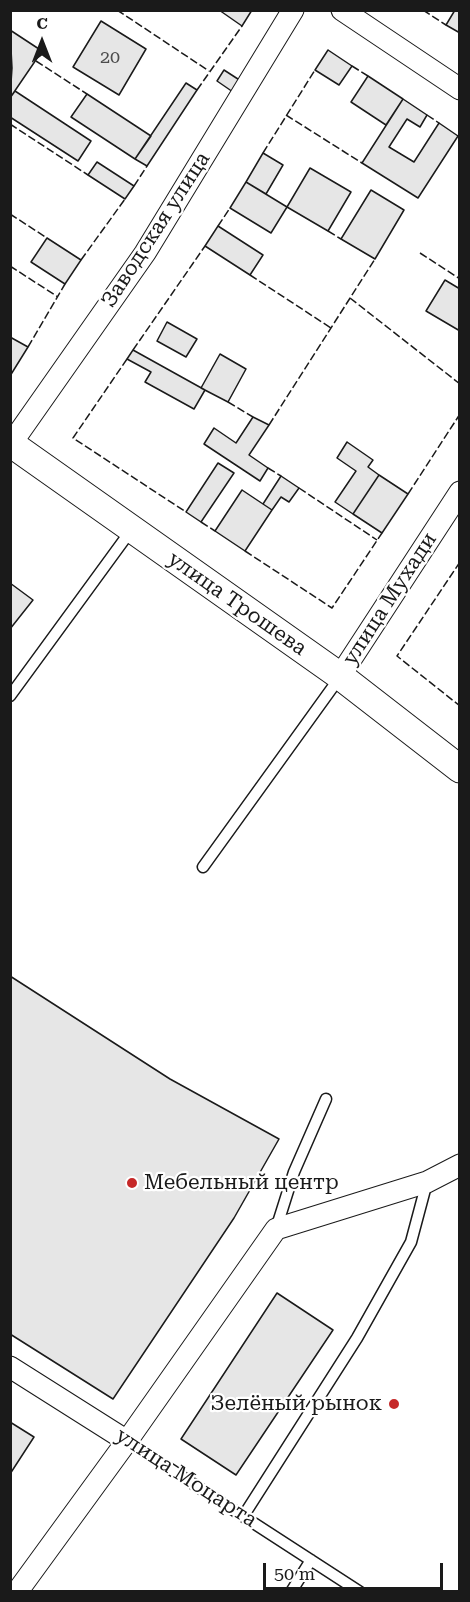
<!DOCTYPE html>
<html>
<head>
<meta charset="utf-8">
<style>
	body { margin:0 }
	#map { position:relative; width:470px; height:1602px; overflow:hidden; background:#fff; font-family:"Roboto Serif",serif }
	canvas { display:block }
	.frame { position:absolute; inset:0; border:12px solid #1a1a1a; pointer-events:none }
	.north { position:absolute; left:12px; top:12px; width:60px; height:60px; -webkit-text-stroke:4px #fff; paint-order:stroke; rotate:0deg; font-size:16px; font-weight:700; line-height:24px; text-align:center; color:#1a1a1a }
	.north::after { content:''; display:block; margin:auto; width:21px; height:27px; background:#1a1a1a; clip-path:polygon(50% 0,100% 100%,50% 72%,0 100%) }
	.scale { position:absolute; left:263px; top:1563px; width:180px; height:27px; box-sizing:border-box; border:3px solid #1a1a1a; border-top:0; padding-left:8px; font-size:18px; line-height:21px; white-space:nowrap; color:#1a1a1a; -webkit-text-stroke:4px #fff; paint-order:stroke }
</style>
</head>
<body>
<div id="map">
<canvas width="470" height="1602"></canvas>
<div class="frame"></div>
<div class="north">С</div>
<div class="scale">50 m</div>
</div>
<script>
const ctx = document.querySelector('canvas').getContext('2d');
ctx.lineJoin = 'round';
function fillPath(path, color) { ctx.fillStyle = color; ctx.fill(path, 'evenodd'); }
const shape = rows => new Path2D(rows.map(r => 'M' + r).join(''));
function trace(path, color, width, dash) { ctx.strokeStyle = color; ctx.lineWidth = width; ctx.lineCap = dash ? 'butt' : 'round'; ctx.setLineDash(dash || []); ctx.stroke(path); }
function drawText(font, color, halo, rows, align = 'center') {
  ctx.font = font + ' "Roboto Serif",serif'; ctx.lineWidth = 4.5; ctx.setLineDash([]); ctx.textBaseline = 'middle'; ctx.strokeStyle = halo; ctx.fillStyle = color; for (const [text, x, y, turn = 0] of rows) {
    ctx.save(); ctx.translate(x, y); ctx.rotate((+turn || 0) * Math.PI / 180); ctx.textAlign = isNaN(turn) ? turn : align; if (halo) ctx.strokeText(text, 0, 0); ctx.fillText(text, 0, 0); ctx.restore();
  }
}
const building = shape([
	[219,10,252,10,242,26,219,10],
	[455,10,460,10,460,33,446,25,455,10],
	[101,21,146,49,119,95,73,67,101,21],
	[10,30,42,51,10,98,12,68,10,30],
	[328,50,352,66,339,85,315,70,328,50],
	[224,70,241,81,233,92,217,81,224,70],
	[368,76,403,99,386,125,351,102,368,76],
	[186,83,197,90,147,166,135,159,186,83],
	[15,91,91,141,78,161,10,117,10,98,15,91],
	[87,94,151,136,135,159,71,117,87,94],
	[403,99,427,115,420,127,407,119,389,147,414,162,439,123,458,136,418,198,362,163,403,99],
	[263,153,283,165,266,194,246,182,263,153],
	[97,162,134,186,125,199,88,175,97,162],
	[310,168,351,192,328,231,287,207,310,168],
	[246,182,287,207,271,233,230,208,246,182],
	[371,190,404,210,375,259,341,239,371,190],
	[218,226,263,255,250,275,205,246,218,226],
	[47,238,81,260,65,284,31,262,47,238],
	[445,280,460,289,460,331,426,311,445,280],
	[167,322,197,339,186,357,157,341,167,322],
	[10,337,28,347,10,376,10,337],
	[133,350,205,390,194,409,145,382,151,372,127,359,133,350],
	[220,354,246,369,228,402,201,388,220,354],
	[253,417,269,425,249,455,268,468,260,481,204,444,214,428,236,443,253,417],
	[347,442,373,460,368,467,379,475,353,514,335,502,356,471,337,458,347,442],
	[218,463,234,473,201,522,186,512,218,463],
	[379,475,408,494,382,533,353,514,379,475],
	[281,476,299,488,289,502,281,497,272,510,263,504,281,476],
	[242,490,272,510,245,551,215,531,242,490],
	[10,583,33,600,10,629,10,583],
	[10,976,170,1079,279,1139,234,1218,113,1399,10,1334,10,976],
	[277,1293,333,1330,236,1475,181,1439,277,1293],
	[10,1422,34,1437,10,1474,10,1422]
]);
const service = shape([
	[10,696,132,529],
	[203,867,340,677],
	[276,1229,294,1172,326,1099],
	[127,1441,360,1592],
	[244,1515,357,1338,411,1242,427,1182],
	[291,1592,311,1560]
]);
const minor = shape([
	[342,10,460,89],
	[11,444,145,253,293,10],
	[340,676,460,492],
	[10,1367,127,1441],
	[17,1592,127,1441,276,1229,427,1182,460,1165]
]);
const tertiary = shape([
	[10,443,340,676,460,769]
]);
const fence = shape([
	[117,10,209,71],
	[423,10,446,25],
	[36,61,87,94],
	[352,66,368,76],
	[197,90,242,26],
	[286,115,362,163],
	[427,115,439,123],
	[10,124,88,175],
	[263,153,315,70],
	[134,186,147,166],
	[10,214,47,238],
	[218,226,230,208],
	[328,231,341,239],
	[420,253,460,279],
	[81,260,125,199],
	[10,266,58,297],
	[250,275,331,328],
	[350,298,460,384],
	[28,347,65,284],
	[133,350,205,246],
	[127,359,73,438,186,512],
	[228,402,253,417],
	[269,425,375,259],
	[268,468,281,476],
	[299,488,377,540],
	[408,494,460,414],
	[201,522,215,531],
	[245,551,332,608,382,533],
	[460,562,397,656,460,706]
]);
const markers = [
	[132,1183,6,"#c62828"],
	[394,1404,6,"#c62828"]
];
const numberNames = [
	["20",110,58]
];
const streetNames = [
	["Заводская улица",156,230,-57],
	["улица Мухади",390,599,-57],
	["улица Трошева",237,604,35],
	["улица Моцарта",186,1478,33]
];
const poiNames = [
	["Мебельный центр",144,1183],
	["Зелёный рынок",382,1404,"right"]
];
fillPath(building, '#e6e6e6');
trace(building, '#1a1a1a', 1.5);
trace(service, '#1a1a1a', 13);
trace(minor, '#1a1a1a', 23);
trace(tertiary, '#1a1a1a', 29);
trace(service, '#fff', 10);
trace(minor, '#fff', 21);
trace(tertiary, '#fff', 27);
trace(fence, '#1a1a1a', 1.5, [8, 3]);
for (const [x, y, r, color] of markers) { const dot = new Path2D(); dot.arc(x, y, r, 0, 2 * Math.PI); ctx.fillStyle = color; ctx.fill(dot); trace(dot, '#fff', 2); }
drawText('18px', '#4d4d4d', null, numberNames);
drawText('21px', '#1a1a1a', '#fff', streetNames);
drawText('21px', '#1a1a1a', '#fff', poiNames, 'left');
</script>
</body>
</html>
